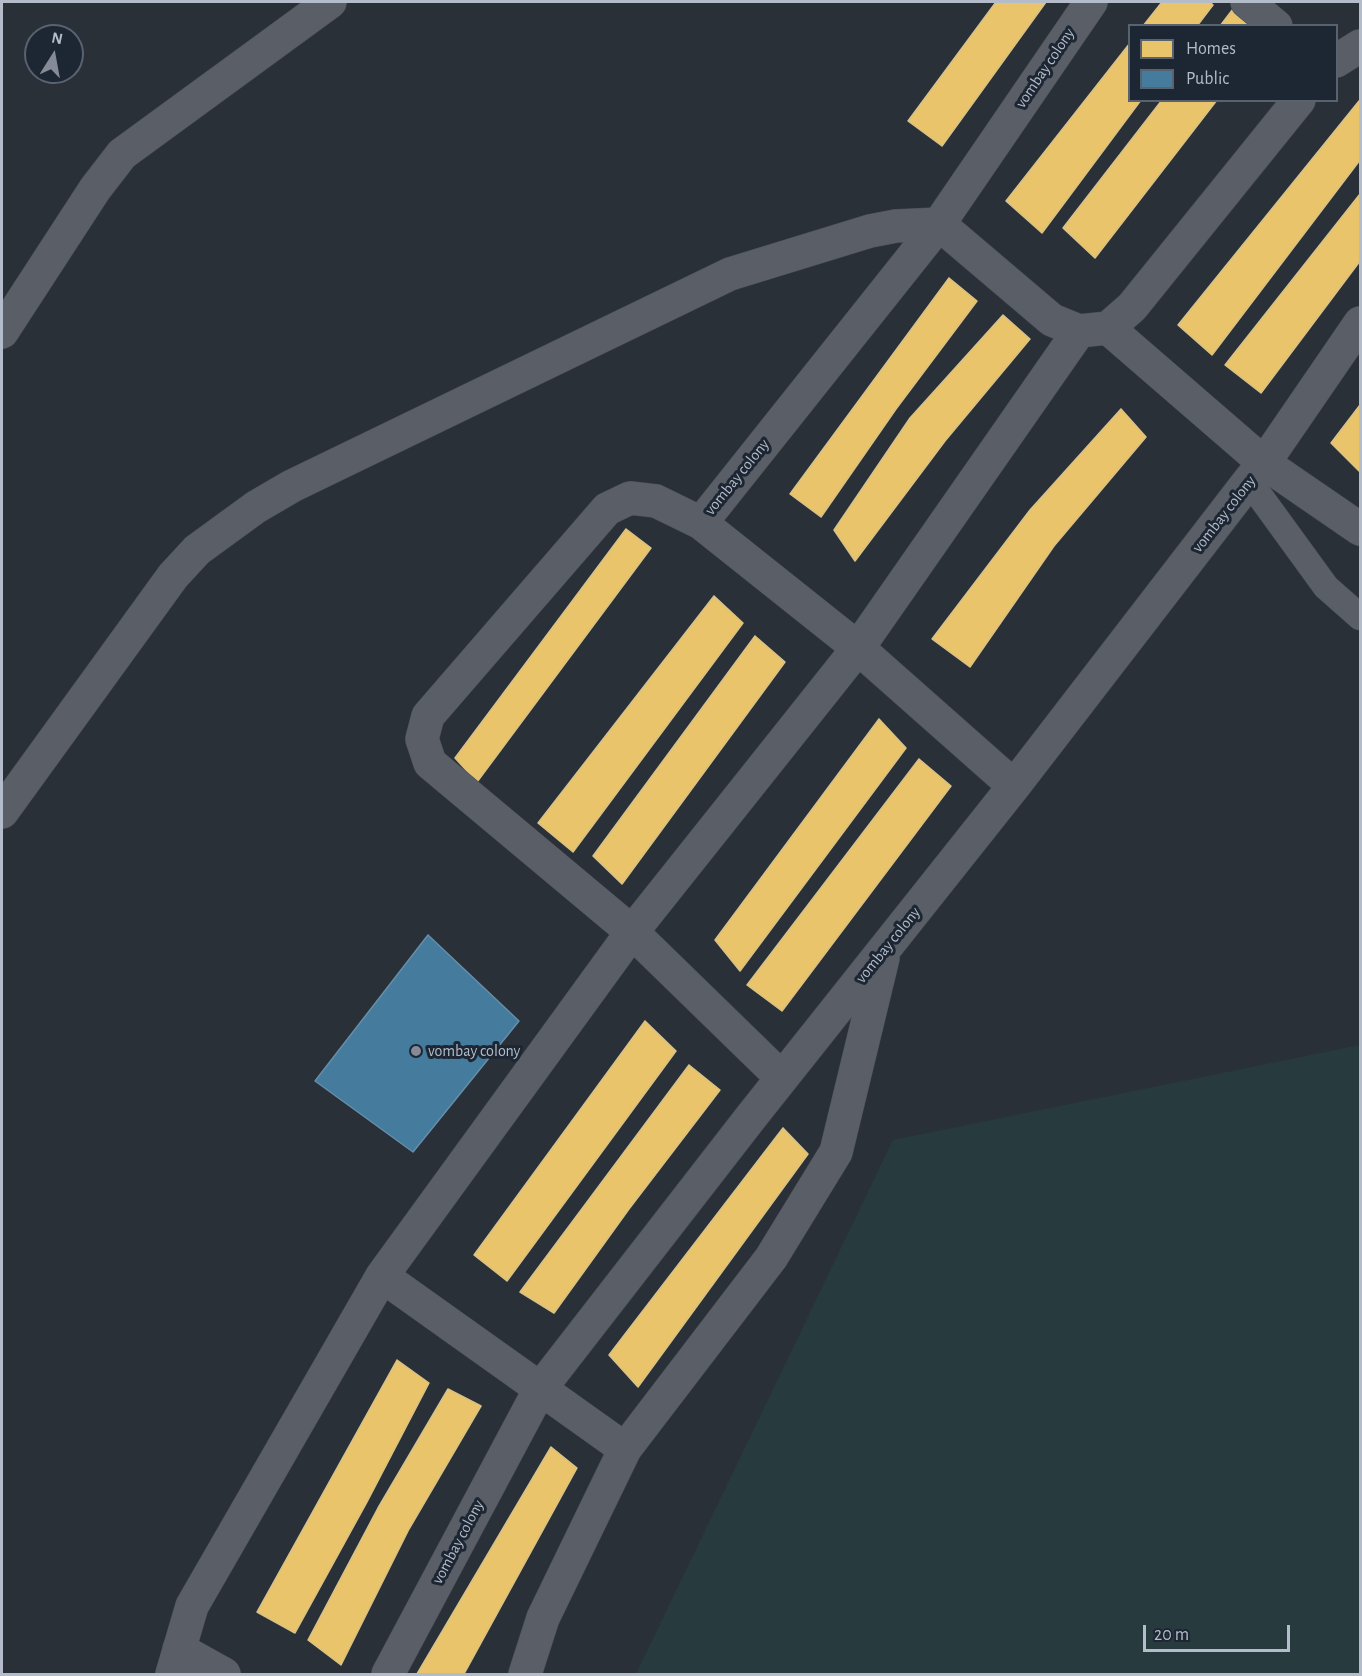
<!DOCTYPE html>
<html>
<head>
<meta charset="utf-8">
<style>
	body { margin:0 }
	#map { position:relative; width:1362px; height:1676px; overflow:hidden; background:#2a3038; font-family:"Alegreya Sans",sans-serif }
	canvas { display:block }
	.frame { position:absolute; inset:0; border:3px solid #b4bcc9; pointer-events:none }
	.legend { position:absolute; left:1128px; top:24px; width:210px; height:78px; box-sizing:border-box; background:#1d2633; border:2px solid #59626f; margin:0; padding:8px 10px; list-style:none; font-size:18px; color:#b4bcc9 }
	.legend li { display:flex; align-items:center; gap:12px; height:30px }
	.legend b { width:30px; border:2px solid #59626f }
	.north { position:absolute; left:24px; top:24px; width:60px; height:60px; box-sizing:border-box; background:#1d2633; border:2px solid #59626f; border-radius:50%; rotate:11deg; font-size:16px; font-weight:700; line-height:24px; text-align:center; color:#b4bcc9 }
	.north::after { content:''; display:block; margin:auto; width:21px; height:27px; background:#848b96; clip-path:polygon(50% 0,100% 100%,50% 72%,0 100%) }
	.scale { position:absolute; left:1143px; top:1625px; width:147px; height:27px; box-sizing:border-box; border:3px solid #b4bcc9; border-top:0; padding-left:8px; font-size:18px; line-height:21px; white-space:nowrap; color:#b4bcc9; -webkit-text-stroke:4px #1d2633; paint-order:stroke }
</style>
</head>
<body>
<div id="map">
<canvas width="1362" height="1676"></canvas>
<div class="frame"></div>
<ul class="legend">
<li><b style="height:16px;background:#e9c46a"></b>Homes</li>
<li><b style="height:16px;background:#457b9d"></b>Public</li>
</ul>
<div class="north">N</div>
<div class="scale">20 m</div>
</div>
<script>
const ctx = document.querySelector('canvas').getContext('2d');
ctx.lineJoin = 'round';
function fillPath(path, color) { ctx.fillStyle = color; ctx.fill(path, 'evenodd'); }
const shape = rows => new Path2D(rows.map(r => 'M' + r).join(''));
function trace(path, color, width, dash) { ctx.strokeStyle = color; ctx.lineWidth = width; ctx.lineCap = dash ? 'butt' : 'round'; ctx.setLineDash(dash || []); ctx.stroke(path); }
function drawText(font, color, halo, rows, align = 'center') {
  ctx.font = font + ' "Alegreya Sans",sans-serif'; ctx.lineWidth = 6; ctx.setLineDash([]); ctx.textBaseline = 'middle'; ctx.strokeStyle = halo; ctx.fillStyle = color; for (const [text, x, y, turn = 0] of rows) {
    ctx.save(); ctx.translate(x, y); ctx.rotate((+turn || 0) * Math.PI / 180); ctx.textAlign = isNaN(turn) ? turn : align; if (halo) ctx.strokeText(text, 0, 0); ctx.fillText(text, 0, 0); ctx.restore();
  }
}
const green = shape([
	[1360,1045,1360,1674,636,1674,893,1140]
]);
const homes = shape([
	[996,2,1046,2,942,146,908,121,996,2],
	[1162,2,1210,2,1213,5,1197,26,1143,26,1162,2],
	[1233,9,1252,26,1220,26,1233,9],
	[1130,43,1130,100,1141,100,1042,233,1006,201,1130,43],
	[1162,100,1217,100,1095,258,1063,228,1162,100],
	[1359,101,1360,102,1360,160,1212,355,1178,325,1359,101],
	[1360,194,1360,261,1261,393,1225,365,1360,194],
	[949,278,977,301,896,409,821,517,790,494,949,278],
	[1003,315,1030,339,945,441,855,561,834,530,910,418,1003,315],
	[1360,405,1360,472,1331,443,1360,405],
	[1121,409,1146,437,1054,546,970,667,932,639,1030,510,1121,409],
	[626,529,651,548,477,782,455,758,626,529],
	[714,596,743,623,573,852,538,823,714,596],
	[755,636,785,662,622,884,593,856,755,636],
	[879,719,906,748,740,971,715,940,879,719],
	[919,759,951,786,782,1011,747,985,919,759],
	[645,1021,676,1051,507,1281,474,1255,645,1021],
	[689,1065,720,1090,629,1209,554,1313,520,1292,689,1065],
	[783,1128,808,1154,638,1387,609,1355,783,1128],
	[397,1360,429,1383,367,1502,295,1633,257,1612,397,1360],
	[448,1389,481,1406,409,1529,341,1665,308,1640,378,1508,448,1389],
	[551,1447,577,1468,464,1674,417,1674,551,1447]
]);
const public = shape([
	[428,935,519,1021,413,1152,315,1081,428,935]
]);
const service = shape([
	[1249,481,1326,587,1360,617]
]);
const minor = shape([
	[1247,2,1276,26],
	[1108,328,1264,463,1360,529],
	[2,332,95,189,122,154,330,2],
	[701,523,939,224,1091,2],
	[782,1078,632,932,430,763,422,739,428,716,607,509,630,498,656,501,701,523,858,648,1014,786],
	[382,1276,625,1449],
	[179,1649,224,1674],
	[172,1674,192,1606,382,1276,632,932,858,648,1079,331],
	[388,1674,540,1389,751,1117,1014,786,1249,481,1264,463,1360,323],
	[525,1674,543,1618,625,1449,771,1258,836,1152,883,958]
]);
const tertiary = shape([
	[1336,61,1360,46],
	[2,812,173,576,197,550,256,507,292,486,730,274,870,231,896,226,939,224,1052,320,1079,331,1108,328,1132,307,1299,100]
]);
const markers = [
	[416,1051,6,"#848b96"]
];
const streetNames = [
	["vombay colony",1045,68,-56],
	["vombay colony",737,477,-51],
	["vombay colony",1224,514,-52],
	["vombay colony",888,945,-51],
	["vombay colony",458,1542,-62]
];
const poiNames = [
	["vombay colony",428,1051]
];
fillPath(green, '#273a3e');
fillPath(homes, '#e9c46a');
trace(homes, '#d9c286', 1.5);
fillPath(public, '#457b9d');
trace(public, '#668eaa', 1.5);
trace(service, '#484c53', 27);
trace(minor, '#484c53', 34);
trace(tertiary, '#484c53', 34);
trace(service, '#5a5e66', 26);
trace(minor, '#5a5e66', 33);
trace(tertiary, '#5a5e66', 33);
for (const [x, y, r, color] of markers) { const dot = new Path2D(); dot.arc(x, y, r, 0, 2 * Math.PI); ctx.fillStyle = color; ctx.fill(dot); trace(dot, '#1d2633', 2); }
drawText('16px', '#b4bcc9', '#1d2633', streetNames);
drawText('16px', '#b4bcc9', '#1d2633', poiNames, 'left');
</script>
</body>
</html>
